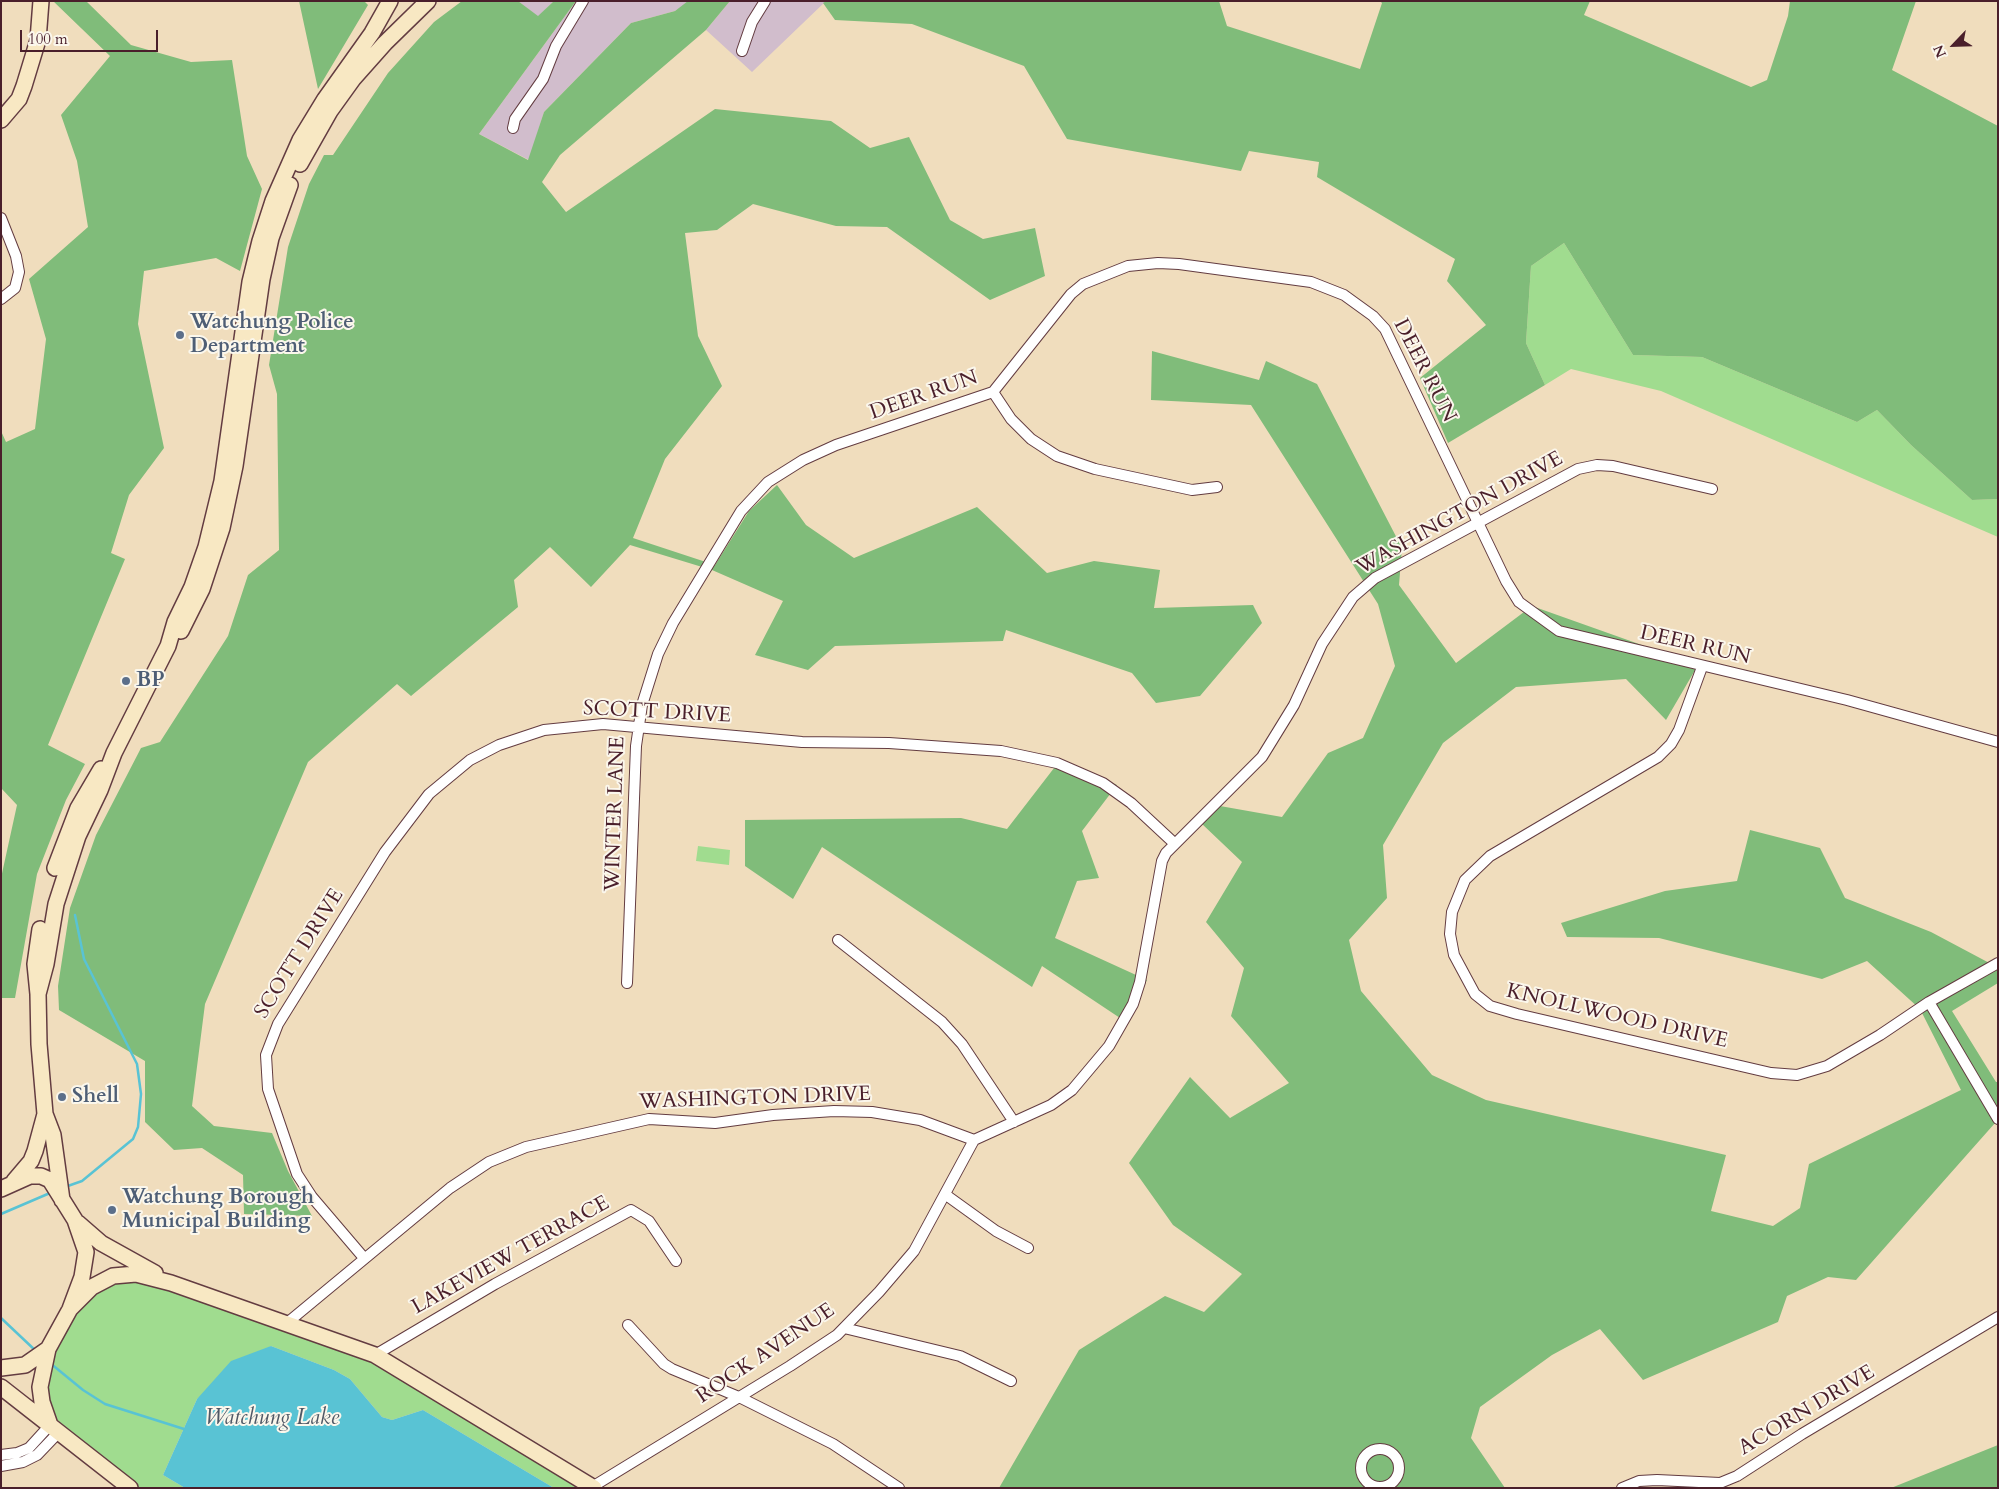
<!DOCTYPE html>
<html>
<head>
<meta charset="utf-8">
<style>
	body { margin:0 }
	#map { position:relative; width:1999px; height:1489px; overflow:hidden; background:#f0ddbd; font-family:Cardo,serif }
	canvas { display:block }
	.frame { position:absolute; inset:0; border:2px solid #4a1f2b; pointer-events:none }
	.north { position:absolute; left:1929px; top:20px; width:50px; height:50px; -webkit-text-stroke:4px #fbf7ec; paint-order:stroke; rotate:246deg; font-size:14px; font-weight:700; line-height:20px; text-align:center; color:#4a1f2b }
	.north::after { content:''; display:block; margin:auto; width:18px; height:22px; background:#4a1f2b; clip-path:polygon(50% 0,100% 100%,50% 72%,0 100%) }
	.scale { position:absolute; left:20px; top:30px; width:138px; height:22px; box-sizing:border-box; border:2px solid #4a1f2b; border-top:0; padding-left:6px; font-size:15px; line-height:18px; white-space:nowrap; color:#4a1f2b; -webkit-text-stroke:4px #fbf7ec; paint-order:stroke }
</style>
</head>
<body>
<div id="map">
<canvas width="1999" height="1489"></canvas>
<div class="frame"></div>
<div class="north">N</div>
<div class="scale">100 m</div>
</div>
<script>
const ctx = document.querySelector('canvas').getContext('2d');
ctx.lineJoin = 'round';
function fillPath(path, color) { ctx.fillStyle = color; ctx.fill(path, 'evenodd'); }
const shape = rows => new Path2D(rows.map(r => 'M' + r).join(''));
function trace(path, color, width, dash) { ctx.strokeStyle = color; ctx.lineWidth = width; ctx.lineCap = dash ? 'butt' : 'round'; ctx.setLineDash(dash || []); ctx.stroke(path); }
function drawText(font, color, halo, rows, align = 'center') {
  ctx.font = font + ' Cardo,serif'; ctx.lineWidth = 4; ctx.setLineDash([]); ctx.textBaseline = 'middle'; ctx.strokeStyle = halo; ctx.fillStyle = color; for (const [text, x, y, turn = 0] of rows) {
    ctx.save(); ctx.translate(x, y); ctx.rotate((+turn || 0) * Math.PI / 180); ctx.textAlign = isNaN(turn) ? turn : align; if (halo) ctx.strokeText(text, 0, 0); ctx.fillText(text, 0, 0); ctx.restore();
  }
}
const industrial = shape([
	[518,1,554,1,538,17],
	[576,1,688,1,688,3,675,11,631,23,544,112,529,160,479,134],
	[730,1,826,1,752,72,706,30]
]);
const green = shape([
	[1564,243,1633,355,1702,357,1857,422,1877,410,1911,445,1972,500,1998,499,1998,537,1661,391,1571,369,1545,385,1526,343,1531,266],
	[698,846,730,850,729,865,696,861],
	[121,1274,375,1355,594,1488,554,1488,423,1410,392,1420,382,1417,350,1379,334,1370,271,1346,197,1399,163,1475,185,1488,130,1488,46,1413,40,1387,70,1309]
]);
const forest = shape([
	[53,1,86,1,131,45,191,62,232,60,247,156,262,189,240,271,216,258,144,271,138,324,164,448,129,495,111,553,125,559,48,745,85,764,66,800,37,874,15,998,1,998,1,878,17,805,1,788,1,431,6,442,35,429,46,339,29,279,88,227,77,161,61,115,110,56],
	[299,1,364,1,368,5,318,89],
	[462,1,518,1,538,16,554,1,576,1,479,134,528,160,544,112,631,23,675,11,688,1,730,1,706,30,560,155,542,182,566,212,715,109,831,121,870,148,909,137,950,220,983,239,1035,228,1045,276,990,300,887,227,836,226,753,204,717,230,685,233,698,336,722,386,665,459,633,538,715,565,749,511,777,485,806,525,854,558,977,507,1047,573,1094,561,1160,570,1154,608,1253,605,1262,623,1200,696,1156,703,1132,673,1006,630,1003,641,835,646,808,670,755,655,783,601,712,570,630,545,591,587,550,547,514,580,518,607,411,696,397,684,308,762,205,1004,192,1106,214,1126,272,1133,288,1171,312,1216,244,1214,243,1175,202,1148,174,1150,145,1122,145,1061,59,1010,58,986,70,908,96,835,141,748,160,742,228,636,248,575,279,550,277,394,269,365,288,247,309,184,324,155,333,155,388,73,434,22],
	[826,1,1219,1,1227,26,1360,69,1382,3,1380,1,1590,1,1584,15,1751,87,1767,80,1788,16,1790,1,1916,1,1892,70,1998,126,1998,499,1972,500,1911,445,1877,410,1857,422,1702,357,1633,355,1564,243,1531,266,1526,343,1545,385,1448,443,1420,378,1486,325,1447,281,1455,259,1317,177,1319,162,1249,151,1241,171,1067,139,1024,66,912,24,835,20,823,3],
	[1152,351,1259,380,1266,361,1317,384,1402,548,1399,585,1456,663,1532,606,1698,665,1666,720,1626,679,1516,687,1443,743,1383,845,1387,898,1349,940,1361,991,1432,1075,1486,1100,1726,1155,1711,1211,1773,1226,1800,1208,1809,1164,1961,1090,1920,1009,1867,961,1822,979,1659,938,1567,937,1561,923,1665,891,1737,881,1750,830,1820,848,1845,898,1931,932,1995,966,1998,965,1998,983,1952,1011,1996,1082,1998,1082,1998,1126,1995,1123,1856,1280,1828,1277,1787,1296,1778,1322,1643,1380,1600,1329,1552,1355,1480,1407,1471,1438,1505,1488,999,1488,1079,1350,1165,1296,1204,1312,1242,1274,1173,1225,1129,1163,1190,1077,1230,1118,1289,1083,1231,1016,1244,968,1206,922,1242,862,1201,823,1220,806,1282,817,1328,753,1363,738,1395,666,1378,604,1251,405,1151,400],
	[1061,759,1117,785,1082,831,1099,878,1077,881,1055,938,1147,980,1126,1022,1042,966,1032,987,822,847,793,899,745,866,745,820,961,818,1007,829],
	[1998,1445,1998,1488,1891,1488]
]);
const water = shape([
	[271,1346,334,1370,350,1379,382,1417,392,1420,423,1410,554,1488,185,1488,163,1475,197,1399,231,1361]
]);
const stream = shape([
	[65,1187,82,1181,133,1139,138,1127,141,1094,137,1064,84,959,75,915],
	[1,1214,50,1193],
	[1,1318,37,1352],
	[50,1363,83,1390,105,1404,184,1429]
]);
const street = shape([
	[742,51,752,22,765,1],
	[513,128,515,119,543,79,556,46,583,1],
	[1,218,16,256,19,272,15,288,1,299],
	[993,392,1011,419,1031,439,1057,456,1095,469,1192,490,1217,487],
	[1702,667,1679,730,1671,744,1658,757,1490,856,1465,880,1452,912,1450,934,1454,955,1475,994,1490,1006,1517,1014,1771,1073,1797,1075,1827,1066,1880,1035,1929,1002,1998,963],
	[838,940,942,1022,962,1044,1014,1122],
	[627,983,636,746,642,705,658,654,673,623,741,511,768,482,803,460,836,445,993,392,1071,294,1083,284,1128,266,1158,263,1179,264,1311,282,1344,295,1373,316,1385,329,1506,581,1519,602,1559,631,1847,700,1998,742],
	[1929,1002,1998,1119],
	[946,1195,996,1231,1028,1248],
	[364,1258,312,1197,297,1174,268,1089,266,1055,278,1024,385,852,429,794,470,760,499,745,544,730,603,724,802,742,889,743,1001,751,1057,763,1103,783,1131,803,1174,843],
	[287,1323,450,1188,489,1162,526,1147,649,1119,715,1123,773,1115,834,1111,872,1112,920,1120,974,1140,1051,1105,1072,1090,1109,1046,1133,1004,1140,982,1162,861,1166,853,1262,757,1294,705,1322,644,1353,597,1375,578,1578,469,1597,465,1613,466,1712,489],
	[628,1325,664,1364,672,1369,739,1397,833,1444,899,1488],
	[844,1328,960,1356,1011,1381],
	[375,1355,495,1284,631,1210,649,1221,676,1261],
	'1361 1468a19 19 0 1 1 38 0a19 19 0 1 1-38 0Z',
	[1,1455,17,1453,29,1448,50,1425],
	[1,1466,23,1462,37,1455,59,1432],
	[592,1487,790,1366,837,1335,879,1292,914,1251,974,1140],
	[1622,1488,1639,1481,1657,1480,1720,1483,1737,1476,1802,1434,1998,1317]
]);
const secondary = shape([
	[1,120,19,99,24,86,38,40,41,1],
	[300,164,330,111,353,79,385,43,428,1],
	[181,631,202,589,222,528,235,466,262,279,271,238,290,185],
	[55,868,78,808,101,769],
	[40,929,35,964,38,994,39,1044,45,1114,53,1135,62,1200],
	[38,994,46,964,56,904,78,836,100,790,114,753,168,646,175,622,192,587,206,547,222,481,250,282,260,241,273,201,300,140,325,99,372,33,390,1],
	[14,1181,31,1161,35,1151,45,1114],
	[1,1189,30,1176,41,1176,50,1180,75,1220,86,1252,82,1277,70,1309,48,1349,25,1365,1,1368],
	[78,1223,101,1243,155,1273],
	[70,1309,92,1287,113,1276,136,1274,171,1283,375,1355,594,1488],
	[48,1349,40,1387,42,1402,50,1425],
	[1,1387,130,1488]
]);
const markers = [
	[180,335,5,"#5c6f8a"],
	[126,681,5,"#5c6f8a"],
	[62,1097,5,"#5c6f8a"],
	[112,1210,5,"#5c6f8a"]
];
const serviceNames = [
	["Watchung Police",190,323],
	["Department",190,347],
	["BP",136,681],
	["Shell",72,1097],
	["Watchung Borough",122,1198],
	["Municipal Building",122,1222]
];
const streetNames = [
	["DEER RUN",1424,371,63],
	["DEER RUN",924,396,-19],
	["WASHINGTON DRIVE",1460,514,-29],
	["DEER RUN",1695,646,13],
	["SCOTT DRIVE",657,713,3],
	["WINTER LANE",616,814,-88],
	["SCOTT DRIVE",300,954,-58],
	["KNOLLWOOD DRIVE",1617,1017,13],
	["WASHINGTON DRIVE",755,1099,-2],
	["LAKEVIEW TERRACE",511,1256,-29],
	["ROCK AVENUE",766,1354,-34],
	["ACORN DRIVE",1807,1411,-31]
];
const waterNames = [
	["Watchung Lake",272,1419]
];
fillPath(industrial, '#d1bdcc');
fillPath(green, '#a0dc8f');
fillPath(forest, '#80bc7a');
fillPath(water, '#59c3d4');
trace(stream, '#59c3d4', 2.5);
trace(street, '#633c41', 12);
trace(secondary, '#633c41', 18);
trace(street, '#fff', 10);
trace(secondary, '#f8e8c3', 15);
for (const [x, y, r, color] of markers) { const dot = new Path2D(); dot.arc(x, y, r, 0, 2 * Math.PI); ctx.fillStyle = color; ctx.fill(dot); trace(dot, '#fbf7ec', 2); }
drawText('bold 21px', '#4e5e75', '#fbf7ec', serviceNames, 'left');
drawText('21px', '#4a1f2b', '#fbf7ec', streetNames);
drawText('italic 22px', '#4f5866', '#fbf7ec', waterNames);
</script>
</body>
</html>
